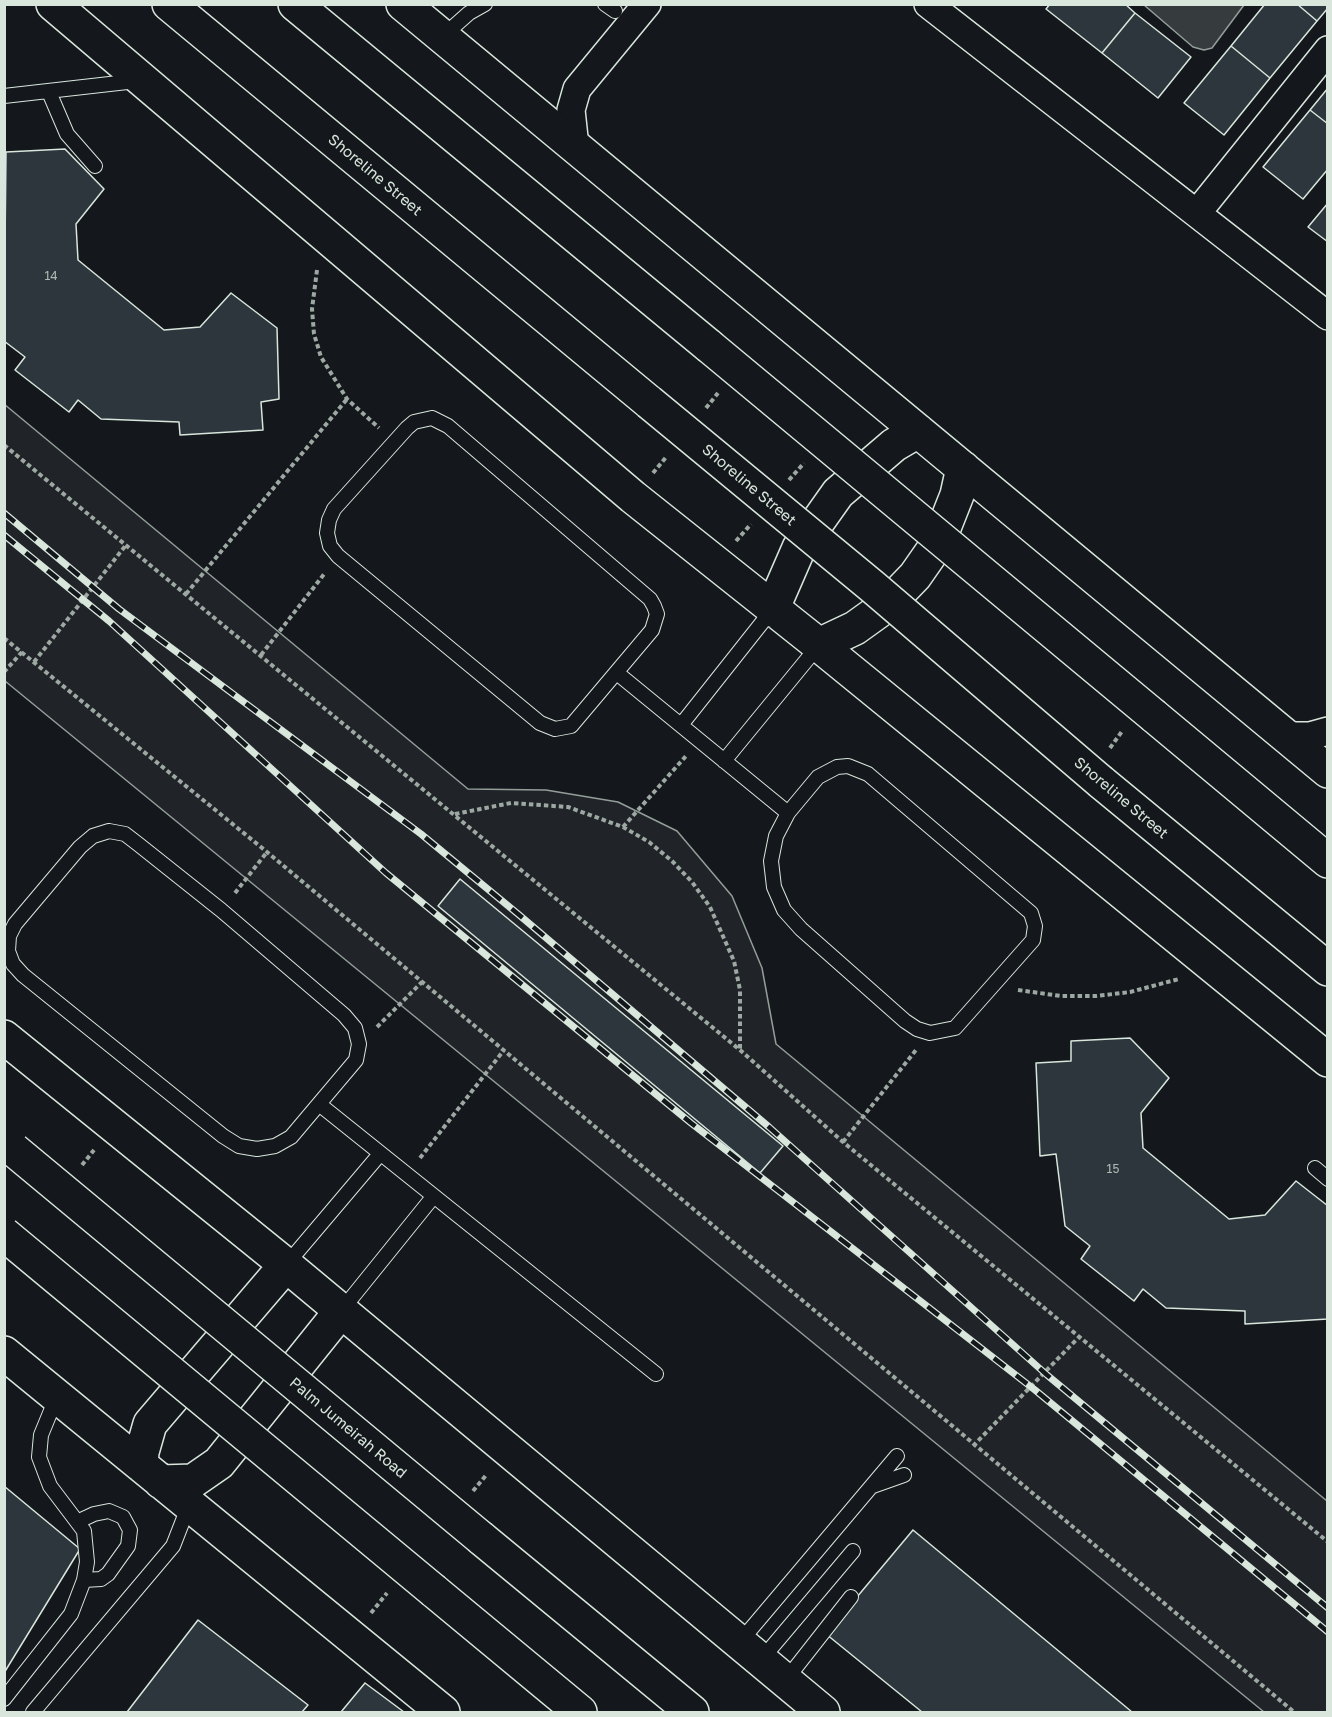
<!DOCTYPE html>
<html>
<head>
<meta charset="utf-8">
<style>
	body { margin:0 }
	#map { position:relative; width:1332px; height:1717px; overflow:hidden; background:#14181c; font-family:"Golos Text",sans-serif }
	canvas { display:block }
	.frame { position:absolute; inset:0; border:6px solid #d8e6dc; pointer-events:none }
</style>
</head>
<body>
<div id="map">
<canvas width="1332" height="1717"></canvas>
<div class="frame"></div>
</div>
<script>
const ctx = document.querySelector('canvas').getContext('2d');
ctx.lineJoin = 'round';
function fillPath(path, color) { ctx.fillStyle = color; ctx.fill(path, 'evenodd'); }
const shape = rows => new Path2D(rows.map(r => 'M' + r).join(''));
function trace(path, color, width, dash) { ctx.strokeStyle = color; ctx.lineWidth = width; ctx.lineCap = dash ? 'butt' : 'round'; ctx.setLineDash(dash || []); ctx.stroke(path); }
function drawText(font, color, halo, rows, align = 'center') {
  ctx.font = font + ' "Golos Text",sans-serif'; ctx.lineWidth = 4.5; ctx.setLineDash([]); ctx.textBaseline = 'middle'; ctx.strokeStyle = halo; ctx.fillStyle = color; for (const [text, x, y, turn = 0] of rows) {
    ctx.save(); ctx.translate(x, y); ctx.rotate((+turn || 0) * Math.PI / 180); ctx.textAlign = isNaN(turn) ? turn : align; if (halo) ctx.strokeText(text, 0, 0); ctx.fillText(text, 0, 0); ctx.restore();
  }
}
const green = shape([
	[4,404,468,789,546,790,618,802,677,831,732,896,762,968,776,1044,1327,1501,1327,1712,1264,1712,5,681,4,404]
]);
const water = shape([
	[1144,5,1244,5,1212,48,1204,50,1193,47,1144,5]
]);
const building = shape([
	[1050,4,1125,4,1135,13,1102,53,1046,9,1050,4],
	[1265,4,1297,4,1317,21,1270,78,1231,46,1265,4],
	[1297,4,1328,4,1328,8,1317,21,1297,4],
	[1135,13,1191,57,1158,98,1102,53,1135,13],
	[1231,46,1270,78,1224,135,1184,103,1231,46],
	[1328,88,1328,124,1310,110,1328,88],
	[1310,110,1328,124,1328,169,1303,199,1263,167,1310,110],
	[65,149,104,189,76,224,78,260,164,330,200,327,231,293,277,328,279,399,261,402,263,430,180,435,179,422,101,419,78,400,69,412,15,370,25,357,4,341,6,152,65,149],
	[1328,203,1328,242,1308,227,1328,203],
	[460,879,783,1146,760,1173,438,906,460,879],
	[1130,1038,1169,1078,1141,1113,1143,1148,1229,1219,1265,1215,1296,1181,1328,1206,1328,1319,1245,1324,1245,1311,1166,1308,1143,1289,1134,1301,1081,1259,1090,1246,1065,1226,1056,1154,1040,1156,1036,1063,1071,1061,1071,1041,1130,1038],
	[4,1486,80,1549,4,1673,4,1486],
	[913,1530,1132,1712,922,1712,826,1634,913,1530],
	[198,1620,308,1705,302,1712,127,1712,198,1620],
	[365,1683,404,1712,341,1712,365,1683]
]);
const path = shape([
	[317,270,312,309,314,334,321,357,347,399,379,428],
	[706,408,718,393],
	[4,445,740,1050,843,1142,1328,1542],
	[653,473,667,456],
	[789,480,804,463],
	[736,541,751,524],
	[186,594,347,399],
	[4,638,267,852,1294,1712],
	[261,655,325,573],
	[34,662,126,545],
	[4,672,22,652],
	[1110,748,1123,730],
	[455,814,511,803,568,807,623,827,649,842,672,861,692,882,710,907,734,961,740,990,740,1050],
	[623,827,686,756],
	[235,893,267,852],
	[1018,990,1061,996,1096,996,1130,992,1179,979],
	[377,1027,422,982],
	[843,1142,916,1050],
	[420,1158,504,1050],
	[82,1165,94,1150],
	[973,1446,1078,1338],
	[473,1491,487,1474],
	[371,1613,387,1593]
]);
const service = shape([
	[605,4,615,11],
	[442,37,469,13,485,4],
	[49,92,67,134,95,166],
	[4,96,136,81],
	[432,418,448,426,650,599,654,606,657,614,652,630,571,726,555,729,540,723,338,556,330,546,327,533,329,520,334,509,407,428,414,422,432,418],
	[617,673,788,813],
	[681,725,772,610],
	[724,761,819,645],
	[848,766,868,774,1031,913,1035,926,1033,940,955,1028,930,1033,917,1029,905,1021,801,929,784,910,774,887,771,861,776,836,788,813,818,777,837,767,848,766],
	[109,831,125,834,138,844,221,910,344,1015,355,1028,359,1044,356,1060,291,1137,275,1146,257,1149,239,1146,223,1136,23,975,13,964,8,951,9,936,15,924,80,847,93,836,109,831],
	[319,1104,656,1374],
	[1315,1168,1328,1179],
	[286,1265,380,1154],
	[341,1311,433,1197],
	[873,1486,904,1475],
	[79,1521,94,1514,109,1511,123,1517,130,1530,128,1546,108,1574,101,1579,84,1580],
	[739,1643,897,1456],
	[761,1660,853,1551],
	[785,1681,851,1597],
	[4,1699,71,1614,84,1580,87,1562,84,1531,50,1486,39,1457,41,1435,57,1396],
	[33,1712,173,1546,189,1505]
]);
const minor = shape([
	[928,4,1328,316],
	[575,147,571,110,577,89,647,4],
	[1197,213,1328,50],
	[1285,736,1310,736,1328,731]
]);
const tertiary = shape([
	[53,4,633,497,819,645,1328,1060],
	[403,4,1328,771],
	[772,610,799,548,838,493,894,445,918,431],
	[819,645,855,628,887,605,915,576,938,543,957,495,963,468],
	[4,1037,286,1265,823,1712],
	[4,1353,443,1712],
	[141,1465,142,1452,150,1424,286,1265],
	[161,1482,193,1481,219,1463,341,1311]
]);
const secondary = shape([
	[169,4,649,402],
	[295,4,709,346],
	[1154,716,1328,861],
	[1101,782,1328,969],
	[481,1538,692,1712],
	[434,1591,580,1712]
]);
const rail = shape([
	[4,513,119,609,421,834,518,914,769,1127,1047,1375,1328,1608],
	[4,535,109,621,386,873,691,1123,1035,1390,1328,1632]
]);
const secondaryBridge = shape([
	[709,346,1154,716],
	[649,402,873,587,1101,782],
	[14,1150,481,1538],
	[4,1234,434,1591]
]);
const numberNames = [
	["14",51,276],
	["15",1113,1169]
];
const streetNames = [
	["Shoreline Street",375,175,40],
	["Shoreline Street",749,485,40],
	["Shoreline Street",1121,798,40],
	["Palm Jumeirah Road",348,1428,40]
];
fillPath(green, '#202428');
trace(green, '#939e99', 1.5);
fillPath(water, '#363b3e');
trace(water, '#939e99', 1.5);
fillPath(building, '#2c363c');
trace(building, '#d8e6dc', 1.5);
trace(service, '#d8e6dc', 16);
trace(minor, '#d8e6dc', 30);
trace(tertiary, '#d8e6dc', 36);
trace(secondary, '#d8e6dc', 36);
trace(path, '#9da8a2', 4, [4.5, 3]);
trace(service, '#14181c', 14);
trace(minor, '#14181c', 27);
trace(tertiary, '#14181c', 33);
trace(secondary, '#14181c', 33);
trace(rail, '#d8e6dc', 7);
trace(rail, '#14181c', 4.5, [14]);
trace(secondaryBridge, '#d8e6dc', 36, []);
trace(secondaryBridge, '#14181c', 33);
drawText('12px', '#adbab4', null, numberNames);
drawText('15px', '#d8e6dc', '#14181c', streetNames);
</script>
</body>
</html>
